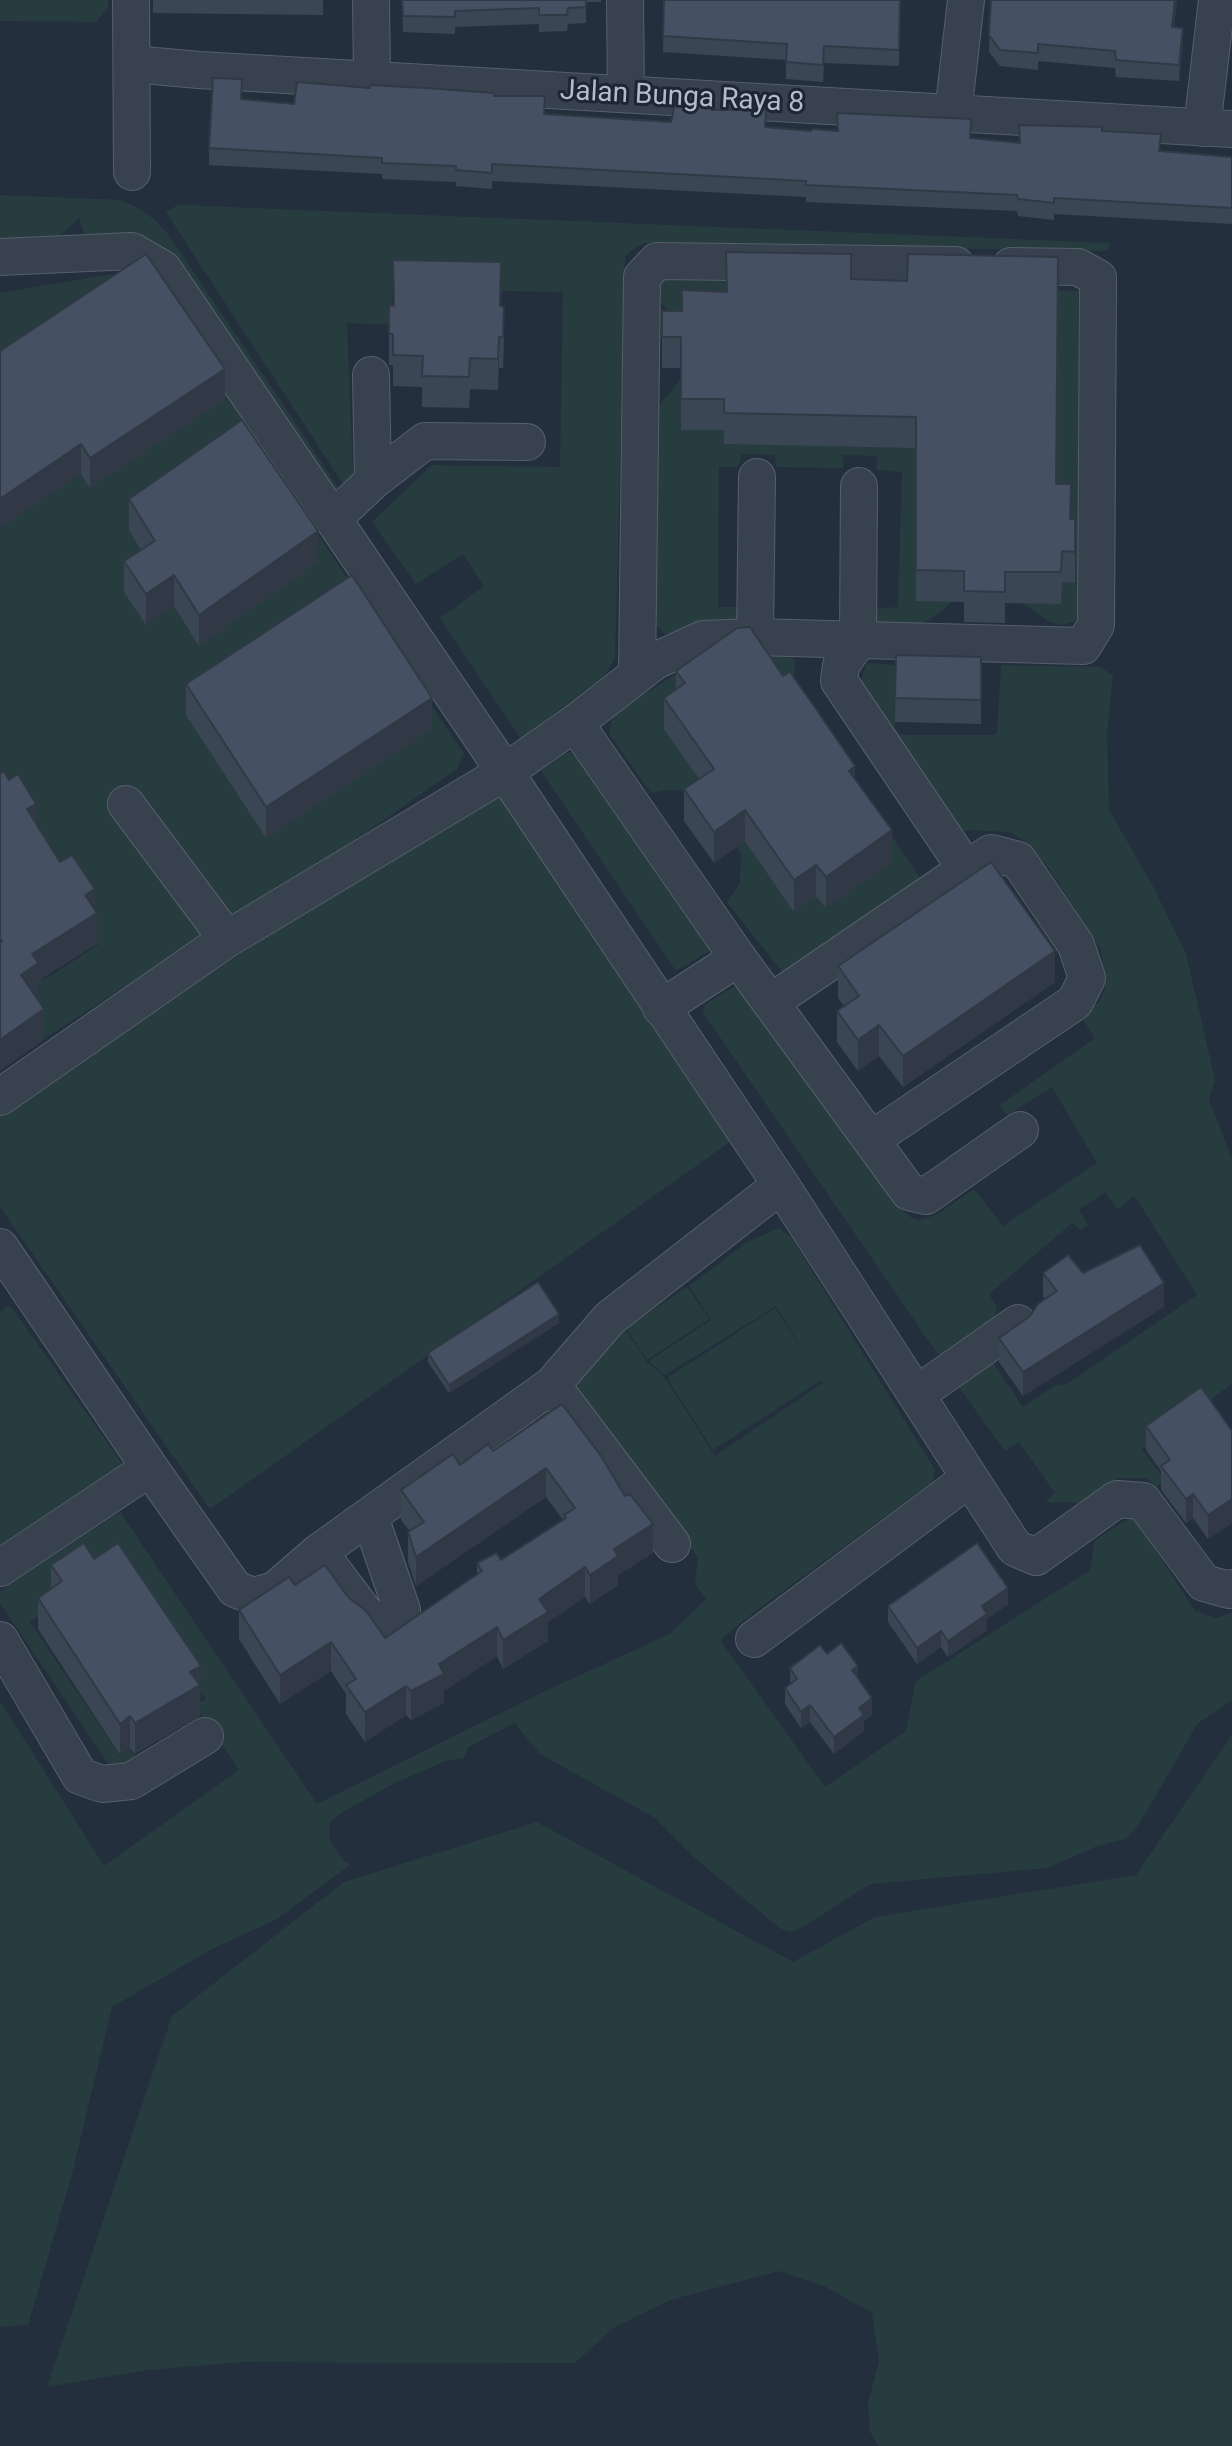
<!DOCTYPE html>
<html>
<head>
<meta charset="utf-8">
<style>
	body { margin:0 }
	canvas { display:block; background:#242f3e }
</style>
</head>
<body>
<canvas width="1232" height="2446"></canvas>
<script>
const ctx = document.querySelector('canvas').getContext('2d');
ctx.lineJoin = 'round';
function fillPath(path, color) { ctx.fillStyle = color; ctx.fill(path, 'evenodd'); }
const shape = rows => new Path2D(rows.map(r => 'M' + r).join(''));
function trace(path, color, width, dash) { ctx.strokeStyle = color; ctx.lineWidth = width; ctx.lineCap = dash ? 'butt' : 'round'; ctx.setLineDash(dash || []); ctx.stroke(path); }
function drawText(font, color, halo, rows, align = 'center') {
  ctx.font = font + ' Roboto,sans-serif'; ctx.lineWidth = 6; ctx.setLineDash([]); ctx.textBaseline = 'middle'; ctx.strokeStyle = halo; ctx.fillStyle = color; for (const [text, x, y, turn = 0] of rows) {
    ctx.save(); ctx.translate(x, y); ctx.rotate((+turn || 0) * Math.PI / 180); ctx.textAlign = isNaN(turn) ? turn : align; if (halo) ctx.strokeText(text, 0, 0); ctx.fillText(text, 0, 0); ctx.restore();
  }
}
const green = shape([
	[0,0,108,0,108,8,96,22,0,21],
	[0,195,121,200,140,209,156,221,167,233,283,404,341,492,338,495,123,235,107,233,87,243,79,218,52,242,0,243],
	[178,205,1111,243,1107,251,644,243,629,252,625,258,615,658,604,676,521,739,440,618,484,586,463,554,416,584,372,522,432,465,560,467,563,292,392,289,392,325,347,323,353,474,351,481,345,487,166,212],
	[125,272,147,277,464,754,457,769,250,913,232,917,45,1038,22,1006,39,994,22,969,32,962,44,980,98,945,87,927,97,921,72,884,0,803,0,293],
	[661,280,868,283,911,287,1078,291,1079,596,1078,615,1075,621,1062,625,1048,621,1018,600,953,599,945,609,924,623,879,622,876,621,876,609,898,607,902,472,877,470,877,456,843,455,843,468,776,467,775,455,742,454,738,467,719,467,718,607,742,607,738,622,665,634,654,623,658,407,684,375,684,332,659,300,658,289],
	[733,654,790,656,795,660,794,683,868,802,921,879,782,972,727,902,740,883,741,853,703,802,689,791,667,790,651,793,610,735,609,730,613,716,620,709,681,671],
	[867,663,897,665,895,729,900,734,908,735,995,735,997,732,1001,665,1101,667,1113,676,1107,734,1109,810,1154,888,1186,954,1215,1080,1209,1100,1232,1159,1232,1384,1142,1449,1165,1481,1157,1487,1146,1478,1118,1478,1080,1503,1045,1502,1055,1493,1019,1442,1005,1451,958,1386,991,1360,1023,1407,1056,1385,1067,1384,1197,1295,1134,1195,1116,1211,1117,1209,1105,1192,1079,1210,1088,1225,1081,1230,1072,1223,989,1294,997,1308,993,1321,939,1356,702,1011,706,1004,737,985,857,1153,898,1207,912,1218,919,1220,936,1215,974,1189,1003,1226,1097,1163,1052,1087,1007,1115,1000,1105,1095,1038,1082,1018,1100,1001,1104,991,1105,982,1101,949,1049,869,1028,843,1010,832,962,830,861,681],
	[572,752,578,754,714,948,676,971,541,771,566,753],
	[493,787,730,1142,210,1509,0,1207,0,1113],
	[779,1228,791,1237,935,1470,932,1482,753,1613,720,1640,825,1787,906,1731,916,1681,1090,1570,1095,1540,1133,1516,1195,1611,1217,1618,1232,1612,1232,1700,1197,1724,1147,1811,1135,1829,1125,1839,1097,1846,1048,1868,870,1884,800,1929,789,1932,780,1928,697,1860,655,1818,540,1754,515,1723,468,1747,464,1758,443,1762,393,1784,341,1813,330,1822,329,1838,341,1858,350,1865,275,1920,212,1949,112,2007,72,2174,28,2325,0,2327,0,1701,104,1866,239,1770,195,1705,206,1699,121,1568,54,1604,30,1622,120,1756,130,1749,138,1760,129,1766,109,1765,0,1603,0,1591,120,1512,317,1804,541,1693,670,1634,706,1599,695,1583,698,1558,578,1388,577,1373,625,1329,647,1362,664,1377,715,1456,823,1383,821,1380,713,1450,667,1378,775,1308,811,1363,776,1306,665,1375,649,1361,711,1320,689,1286,746,1243],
	[687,1287,709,1319,647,1360,626,1328],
	[10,1305,123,1465,0,1555,0,1312],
	[1232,1735,1232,2446,879,2446,870,2432,868,2403,879,2361,872,2313,826,2287,779,2271,670,2300,613,2328,575,2363,242,2362,148,2370,47,2387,172,2016,344,1882,537,1822,793,1962,875,1917,1136,1875]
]);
const minor = shape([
	[131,0,132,172],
	[371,0,372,79],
	[625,0,626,94],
	[132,64,199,70,1232,129],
	[953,114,966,0],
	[1202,128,1217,0],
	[0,257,132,251,163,269,505,772,781,1185,610,1318,552,1385,319,1552,275,1590,253,1596,235,1589,150,1468,0,1247],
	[371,375,373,481],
	[859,486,858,641,841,665,839,681,966,869,991,853,1018,860,1076,945,1087,978,1075,1002,872,1139],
	[334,518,373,481,425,441,527,442],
	[755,637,757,477],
	[637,674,642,277,657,261,956,265],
	[575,723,738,958,661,1008],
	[126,804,227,939],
	[738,958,909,1192,926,1196,1020,1130],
	[771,1002,966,869],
	[0,1097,227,939,505,772,575,723,655,661,703,639,755,637,1083,646,1096,625,1098,278,1078,267,1011,266],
	[781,1185,1015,1548,1036,1557,1117,1499,1143,1501,1204,1583,1229,1590,1232,1588],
	[552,1385,672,1544],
	[917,1394,1018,1323],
	[319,1552,365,1613,378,1623,393,1621,402,1610,370,1517],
	[0,1568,150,1468],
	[754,1639,970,1478],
	[0,1640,80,1776,102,1784,131,1781,205,1736]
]);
const wall = shape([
	[153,0,323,0,323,15,153,13],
	[402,0,601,0,601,2,586,2,586,23,568,24,567,31,539,32,539,24,455,27,455,34,403,32],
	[664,0,900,0,899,66,824,63,823,82,786,79,786,60,663,52],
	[991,0,1177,0,1174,27,1183,44,1179,81,1116,77,1115,68,1038,61,1038,70,1000,66,989,52],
	[494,96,545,114,671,122,712,110,766,127,811,131,837,131,837,113,971,138,1019,143,1102,131,1161,151,1232,157,1232,224,1054,214,1054,220,1018,216,1017,211,806,202,806,197,492,181,492,189,456,186,456,182,382,179,382,174,209,165,209,148,294,104],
	[851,279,1056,484,1071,519,1075,519,1075,583,1062,582,1061,604,1005,603,1005,623,964,622,964,602,916,601,916,448,724,444,724,430,681,430,681,368,662,368,662,311,682,311,727,292],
	[389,305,501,306,504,338,503,368,499,368,498,390,470,389,469,408,422,407,422,387,393,386,393,365,389,365],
	[0,351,225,399,90,488],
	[129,499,318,562,199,646,174,606,146,625,124,592,124,561,141,550,129,530],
	[896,655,981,657,981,724,895,722],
	[676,671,855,779,892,862,826,908,816,896,794,912,745,841,714,863,684,821,684,789,699,779,664,729,664,698,676,689],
	[186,684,432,729,266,838,186,715],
	[838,966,1055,982,903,1087,879,1056,858,1071,837,1042,837,1011,844,1006,838,998],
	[1043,1273,1083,1273,1164,1307,1023,1396,999,1362,999,1338,1030,1316,1045,1299,1043,1297],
	[559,1323,449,1393,428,1362,428,1353],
	[562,1404,653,1553,618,1575,618,1585,590,1604,585,1597,548,1622,548,1641,503,1669,497,1656,444,1691,444,1703,411,1720,406,1715,365,1742,346,1714,346,1694,331,1671,280,1704,239,1639,239,1610,295,1585,348,1597,385,1638,477,1575,477,1563,501,1560,563,1520,546,1497,416,1586,408,1562,408,1532,410,1531,401,1520,401,1490,493,1451],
	[1146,1426,1232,1431,1232,1523,1208,1539,1193,1518,1186,1523,1161,1490,1161,1471,1146,1450],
	[94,1559,201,1697,200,1697,200,1716,135,1754,130,1748,120,1755,38,1629,38,1598,51,1589,51,1565],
	[1008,1604,987,1619,987,1630,948,1657,941,1647,917,1664,888,1622,888,1606],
	[827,1654,858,1678,872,1715,864,1721,864,1731,834,1754,810,1722,801,1728,785,1704,785,1688,790,1684,790,1668]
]);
const shadedWall = shape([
	[1175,0,1177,0,1172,44,1172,27],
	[1183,28,1183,44,1179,81,1179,65],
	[499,337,499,368,498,390,498,359],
	[225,369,225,399,90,488,90,458],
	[81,444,81,474,0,528,0,499],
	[318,531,318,562,199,646,199,615],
	[174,575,174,606,146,625,146,594],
	[432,698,432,729,266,838,266,807],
	[855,766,855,797,849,771],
	[36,804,36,835,27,809],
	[745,810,745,841,714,863,714,832],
	[892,830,892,862,826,908,826,877],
	[816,865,816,896,794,912,794,880],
	[95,889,95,914,97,913,97,944,38,981,38,994,21,1006,21,975,32,954,85,895],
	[1055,951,1055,982,903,1087,903,1056],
	[44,1009,44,1040,0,1071,0,1040],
	[879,1025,879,1056,858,1071,858,1040],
	[1164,1283,1164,1307,1023,1396,1023,1372],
	[559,1314,559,1323,449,1393,449,1385],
	[546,1468,546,1497,416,1586,416,1557],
	[1193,1494,1193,1518,1186,1523,1186,1499],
	[1232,1499,1232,1523,1208,1539,1208,1515],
	[653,1524,653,1553,618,1575,618,1585,590,1604,590,1575,614,1549],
	[585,1567,585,1597,548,1622,548,1641,503,1669,503,1640,539,1599],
	[1008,1588,1008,1604,987,1619,987,1630,948,1657,948,1641,982,1606],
	[497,1627,497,1656,444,1691,444,1703,411,1720,411,1691,439,1664],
	[941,1631,941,1647,917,1664,917,1648],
	[331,1642,331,1671,280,1704,280,1675],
	[201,1666,200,1716,135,1754,135,1723,190,1672],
	[858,1666,858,1682,852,1670],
	[406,1686,406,1715,365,1742,365,1712],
	[872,1698,872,1715,864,1721,864,1731,834,1754,834,1737,859,1708],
	[810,1705,810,1722,801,1728,801,1712],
	[130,1716,130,1748,120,1755,120,1724]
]);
const building = shape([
	[402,0,586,0,586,7,568,8,567,15,539,15,539,8,455,11,455,17,403,16,402,0],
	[664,0,900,0,899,50,824,46,823,65,786,62,787,44,663,36,664,0],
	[991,0,1175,0,1172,27,1183,28,1179,65,1116,60,1115,51,1038,44,1038,53,1000,50,989,35,991,0],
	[213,78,242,79,241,99,294,104,297,82,370,88,370,85,426,88,494,93,494,96,545,96,544,114,671,122,675,104,712,106,712,110,766,109,765,127,811,131,812,129,838,131,837,113,971,119,970,138,1020,143,1019,125,1102,127,1102,131,1161,134,1159,151,1232,157,1232,208,1054,198,1054,203,1018,199,1017,195,806,185,806,181,492,164,492,173,456,170,456,166,382,163,382,158,209,148,213,78],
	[726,252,851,254,851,279,907,281,908,254,1058,257,1056,484,1071,484,1070,519,1075,519,1075,552,1062,551,1061,572,1005,572,1005,592,964,591,964,571,916,570,916,417,724,413,724,399,681,399,681,337,662,337,662,311,682,311,682,290,727,292,726,252],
	[146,254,225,369,90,458,81,444,0,499,0,351,146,254],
	[393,260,501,262,500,306,504,307,503,337,499,337,498,359,470,358,469,377,422,376,423,356,393,355,393,334,389,334,389,305,394,306,393,260],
	[242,420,318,531,199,615,174,575,146,594,124,561,155,541,129,499,242,420],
	[352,575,432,698,266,807,186,684,352,575],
	[750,627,783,676,790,672,814,706,855,766,849,771,892,830,826,877,816,865,794,880,745,810,714,832,684,789,714,769,664,698,685,683,676,671,737,628,750,627],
	[896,655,981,657,981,700,895,698,896,655],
	[4,771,9,780,18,774,36,804,27,809,60,862,72,855,95,889,85,895,97,913,32,954,38,963,21,975,44,1009,0,1040,0,942,2,941,0,938,0,774,4,771],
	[991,862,1055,951,903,1056,879,1025,858,1040,837,1011,859,996,838,966,991,862],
	[1140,1245,1164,1283,1023,1372,999,1338,1030,1316,1038,1304,1057,1291,1043,1273,1068,1255,1083,1273,1140,1245],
	[538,1282,559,1314,449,1385,428,1353,538,1282],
	[1201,1387,1232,1431,1232,1499,1208,1515,1193,1494,1186,1499,1161,1466,1170,1460,1146,1426,1201,1387],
	[562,1404,601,1456,625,1496,630,1494,653,1524,614,1549,618,1556,590,1575,585,1567,539,1599,548,1612,503,1640,497,1627,439,1664,444,1674,411,1691,406,1686,365,1712,346,1685,356,1679,331,1642,280,1675,239,1610,289,1577,295,1585,325,1565,348,1597,366,1611,385,1638,482,1571,477,1563,496,1553,501,1560,566,1518,564,1515,575,1508,546,1468,416,1557,408,1532,424,1522,401,1490,453,1454,460,1465,488,1444,493,1451,562,1404],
	[84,1543,94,1559,118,1543,201,1666,190,1672,200,1685,135,1723,130,1716,120,1724,38,1598,62,1581,51,1565,84,1543],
	[977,1543,1008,1588,982,1606,987,1614,948,1641,941,1631,917,1648,888,1606,977,1543],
	[841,1643,858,1666,852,1670,872,1698,859,1708,864,1715,834,1737,810,1705,801,1712,785,1688,797,1679,790,1668,820,1645,827,1654,841,1643]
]);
const streetNames = [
	["Jalan Bunga Raya 8",682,98,3]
];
fillPath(green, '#263c3f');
trace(minor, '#565f6c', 38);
trace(minor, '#38414e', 36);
fillPath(wall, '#3b4654');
fillPath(shadedWall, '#303945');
fillPath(building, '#455162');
trace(building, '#303945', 2);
drawText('28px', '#b4bcc9', '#1d2633', streetNames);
</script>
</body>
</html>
